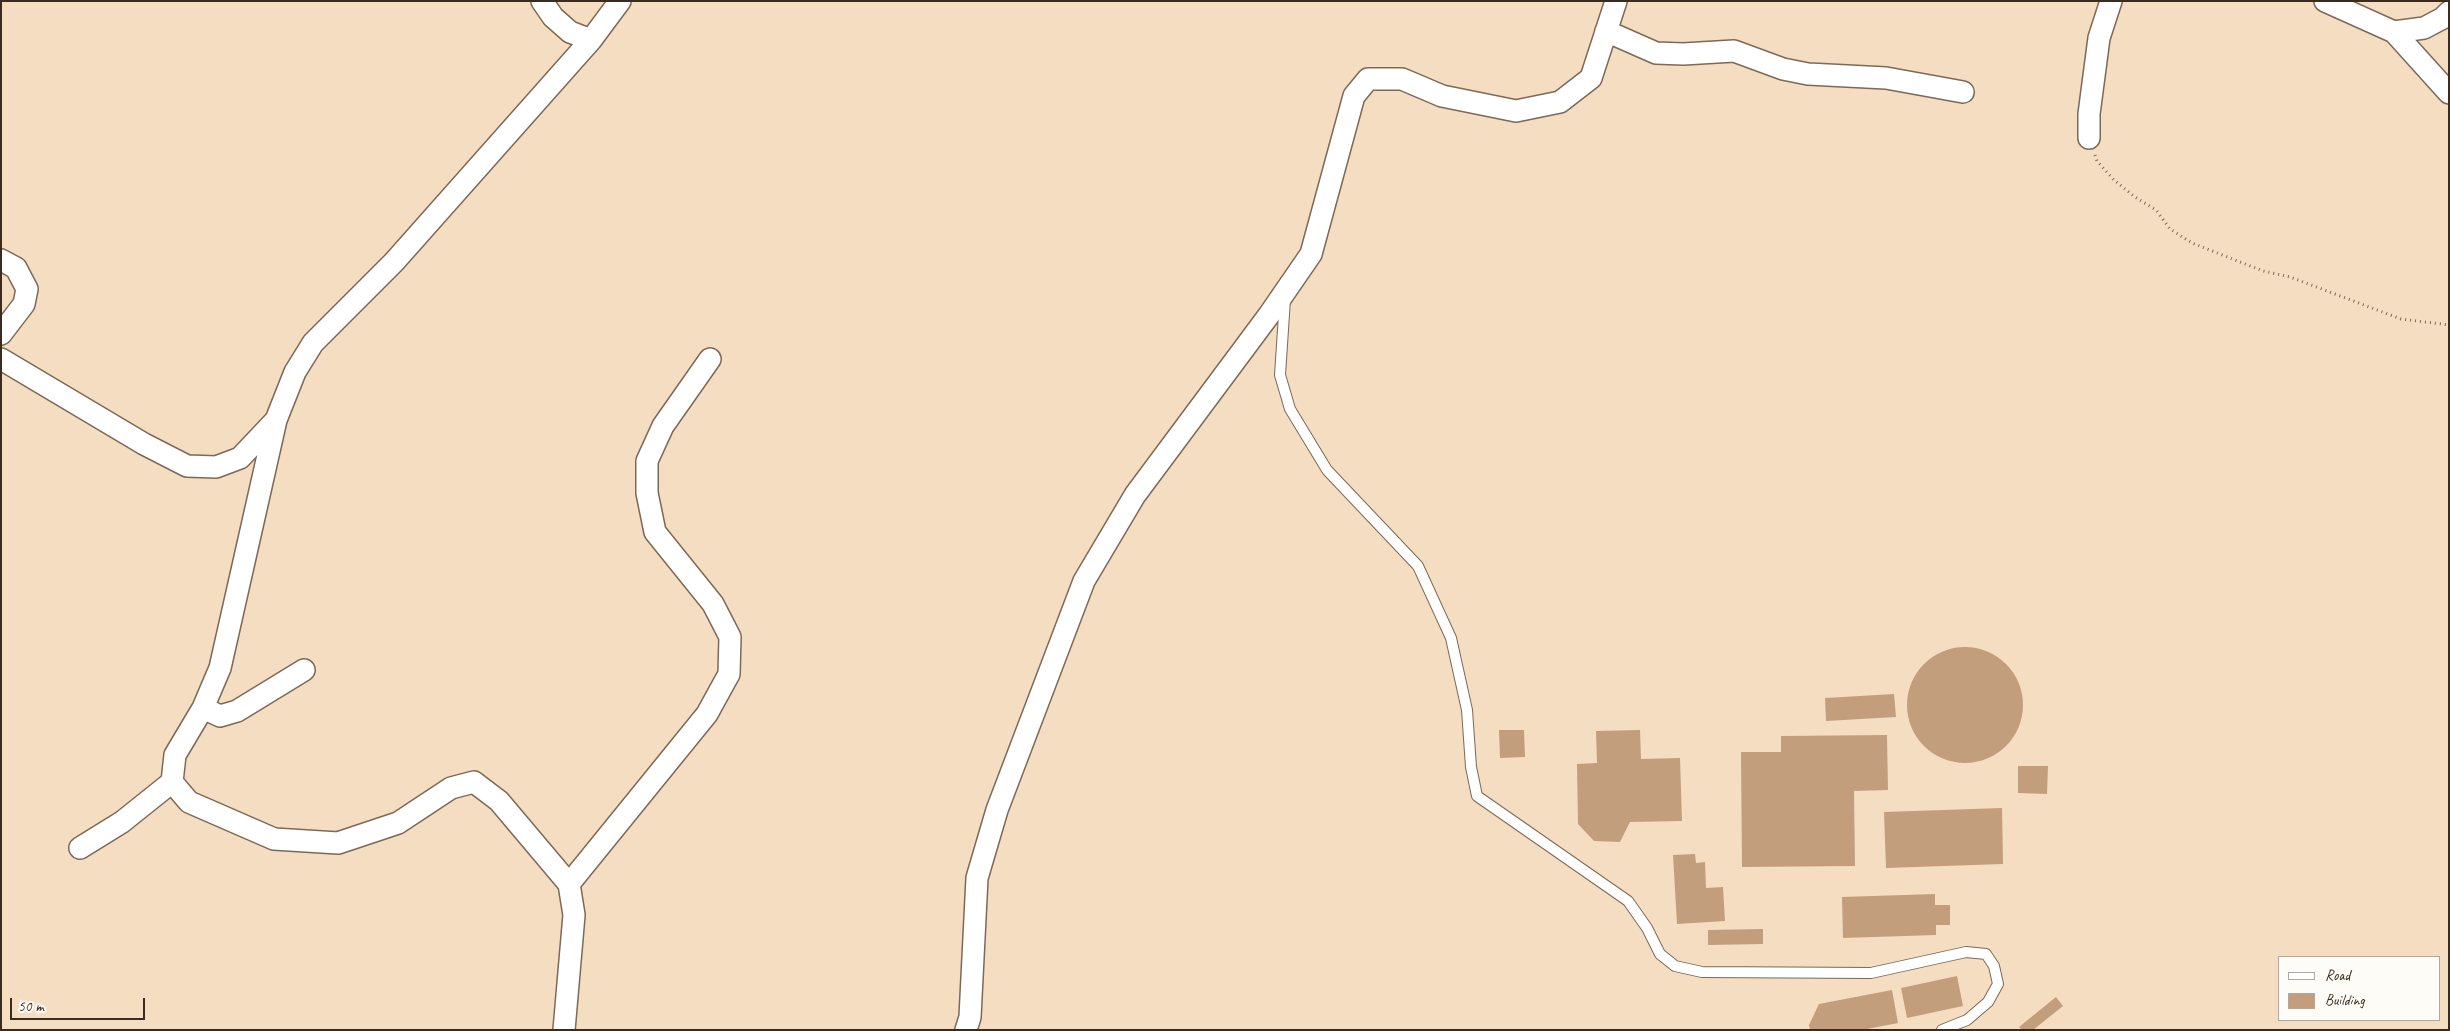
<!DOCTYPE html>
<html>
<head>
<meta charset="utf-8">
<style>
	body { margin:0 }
	#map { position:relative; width:2450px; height:1031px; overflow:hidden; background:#f5ddc2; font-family:Caveat,sans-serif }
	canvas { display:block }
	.frame { position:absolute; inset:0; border:2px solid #3b2a1e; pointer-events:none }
	.legend { position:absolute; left:2278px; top:956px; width:162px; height:65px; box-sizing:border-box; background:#fdfcf7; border:1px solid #afa8a0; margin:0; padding:6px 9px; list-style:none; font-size:15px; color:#3b2a1e }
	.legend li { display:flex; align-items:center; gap:10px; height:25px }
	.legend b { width:25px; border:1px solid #afa8a0 }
	.scale { position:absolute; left:10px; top:998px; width:135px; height:22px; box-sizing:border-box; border:2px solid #3b2a1e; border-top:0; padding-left:6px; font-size:15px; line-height:18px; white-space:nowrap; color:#3b2a1e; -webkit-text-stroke:4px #fdfcf7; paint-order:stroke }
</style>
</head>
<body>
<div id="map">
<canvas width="2450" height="1031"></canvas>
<div class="frame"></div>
<ul class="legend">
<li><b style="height:6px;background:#fff"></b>Road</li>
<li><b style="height:14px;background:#c29e7c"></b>Building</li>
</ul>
<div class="scale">50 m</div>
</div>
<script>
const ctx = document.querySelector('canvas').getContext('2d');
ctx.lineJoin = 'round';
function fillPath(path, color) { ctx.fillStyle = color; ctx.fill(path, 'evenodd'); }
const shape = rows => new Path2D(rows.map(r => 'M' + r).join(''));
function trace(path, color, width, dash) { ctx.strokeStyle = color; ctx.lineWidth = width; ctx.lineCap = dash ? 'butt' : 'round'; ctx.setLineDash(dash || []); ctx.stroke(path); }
const building = shape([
	'1907 705a58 58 0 1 1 116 0a58 58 0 1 1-116 0Z',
	[1894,694,1896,717,1826,721,1825,698],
	[1499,730,1524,730,1525,757,1500,758],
	[1640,730,1641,759,1680,758,1682,821,1630,822,1620,842,1594,841,1578,824,1577,764,1597,763,1596,731],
	[1887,735,1888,790,1854,791,1855,866,1742,867,1741,752,1781,752,1781,736],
	[2018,766,2048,766,2047,794,2018,793],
	[2002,808,2003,864,1886,868,1884,812],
	[1695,854,1696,863,1705,862,1706,888,1723,887,1725,921,1677,924,1673,855],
	[1935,894,1935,905,1950,905,1950,925,1936,925,1936,935,1843,938,1842,897],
	[1763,929,1763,944,1708,945,1708,930],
	[1957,976,1963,1006,1907,1018,1901,988],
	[1892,990,1898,1023,1862,1030,1810,1030,1809,1025,1819,1004],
	[2056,997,2063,1006,2033,1030,2022,1030,2019,1027]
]);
const path = shape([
	[2095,155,2097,161,2114,180,2135,197,2156,210,2170,229,2192,243,2263,271,2290,277,2401,319,2449,325]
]);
const lane = shape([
	[1285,299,1280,375,1290,409,1327,470,1418,566,1451,638,1467,710,1471,767,1477,796,1628,901,1647,928,1660,954,1675,966,1702,972,1871,973,1966,952,1986,954,1994,966,1998,984,1988,1002,1967,1020,1942,1030]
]);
const street = shape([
	[542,1,553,17,570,32,591,40],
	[2325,1,2394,32,2424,28,2443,18,2449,12],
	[1606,31,1656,53,1683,54,1734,51,1783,69,1808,74,1886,78,1963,92],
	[2394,32,2449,93],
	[2089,138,2089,114,2099,38,2111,1],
	[1,260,16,268,27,289,24,304,1,334],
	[1,359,144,444,187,466,216,467,240,458,276,420],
	[203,708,220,716,237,711,304,670],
	[80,848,122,822,172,782],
	[569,884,707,714,729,674,730,637,713,604,655,532,647,493,647,461,663,426,710,359],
	[564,1030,574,915,569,884,499,801,474,782,451,788,398,823,338,843,274,839,189,802,172,782,175,755,203,708,220,668,276,420,295,372,313,343,394,262,591,40,620,1],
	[966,1030,970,1017,977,878,997,810,1084,581,1135,495,1269,315,1311,254,1354,96,1368,79,1402,79,1442,96,1516,111,1560,102,1591,78,1616,1]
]);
fillPath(building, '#c29e7c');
trace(lane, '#7c6957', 12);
trace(street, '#7c6957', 24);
trace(path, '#7c6957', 3, [1, 4]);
trace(lane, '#fff', 10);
trace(street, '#fff', 21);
</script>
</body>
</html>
